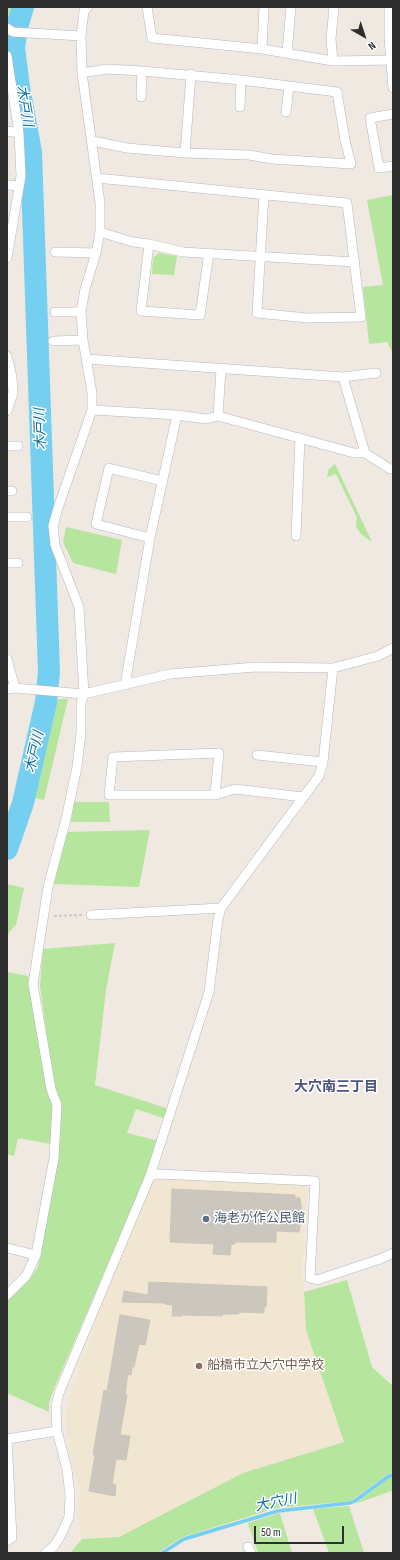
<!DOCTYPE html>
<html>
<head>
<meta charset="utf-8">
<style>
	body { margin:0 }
	#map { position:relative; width:400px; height:1560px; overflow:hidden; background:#efe9e1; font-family:"Sofia Sans Condensed",sans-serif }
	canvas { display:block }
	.frame { position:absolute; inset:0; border:8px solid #2e2e2e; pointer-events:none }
	.north { position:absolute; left:344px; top:16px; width:40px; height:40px; -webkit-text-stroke:3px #fff; paint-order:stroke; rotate:141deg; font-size:11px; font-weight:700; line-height:16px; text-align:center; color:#2e2e2e }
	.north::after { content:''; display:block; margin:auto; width:14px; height:18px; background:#2e2e2e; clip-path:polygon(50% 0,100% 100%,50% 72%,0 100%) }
	.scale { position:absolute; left:254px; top:1526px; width:90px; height:18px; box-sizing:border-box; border:2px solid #2e2e2e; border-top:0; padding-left:5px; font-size:12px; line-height:14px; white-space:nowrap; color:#2e2e2e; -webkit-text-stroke:3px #fff; paint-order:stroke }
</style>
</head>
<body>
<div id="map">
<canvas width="400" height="1560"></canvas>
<div class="frame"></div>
<div class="north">N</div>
<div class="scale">50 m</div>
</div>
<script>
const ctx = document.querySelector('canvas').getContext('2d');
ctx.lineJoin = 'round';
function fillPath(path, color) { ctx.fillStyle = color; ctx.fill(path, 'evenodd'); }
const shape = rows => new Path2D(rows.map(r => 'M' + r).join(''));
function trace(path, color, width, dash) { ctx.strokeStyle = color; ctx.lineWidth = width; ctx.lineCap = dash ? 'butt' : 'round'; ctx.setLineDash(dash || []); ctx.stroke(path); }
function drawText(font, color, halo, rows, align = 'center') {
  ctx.font = font + ' "Sofia Sans Condensed","Noto Sans JP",sans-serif'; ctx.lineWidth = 3; ctx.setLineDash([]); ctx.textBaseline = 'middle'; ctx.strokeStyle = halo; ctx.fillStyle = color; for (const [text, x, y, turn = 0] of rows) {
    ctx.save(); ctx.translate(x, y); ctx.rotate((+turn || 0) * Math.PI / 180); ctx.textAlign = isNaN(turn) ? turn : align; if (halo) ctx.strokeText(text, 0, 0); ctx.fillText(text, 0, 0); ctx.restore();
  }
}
const education = shape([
	[160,1179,304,1184,308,1189,302,1268,306,1330,344,1442,243,1473,119,1537,82,1539,78,1515,78,1501,81,1494,70,1453,66,1427,66,1412,69,1396,92,1336,96,1315,151,1181]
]);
const green = shape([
	[7,7,19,7,14,23,7,23],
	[393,195,393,354,387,342,369,344,363,287,383,285,367,200],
	[159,253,177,256,174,275,152,274,153,258],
	[335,464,372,542,361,534,356,527,357,518,336,474,327,477,329,469],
	[66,527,122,540,116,574,73,563,63,542],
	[52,699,68,699,44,800,27,796],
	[74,802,109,802,110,822,71,822],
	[150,830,139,887,54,884,65,832],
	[7,884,24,888,16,925,9,932,7,939],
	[115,943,106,990,95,1085,169,1109,166,1119,136,1109,127,1133,159,1141,144,1180,53,1391,49,1403,49,1412,7,1393,7,1301,29,1280,38,1267,57,1158,54,1088,40,986,43,949],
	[7,972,28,976,53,1106,51,1144,18,1138,14,1156,7,1154],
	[347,1280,372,1367,393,1386,393,1472,388,1474,351,1501,276,1508,183,1537,157,1553,70,1553,82,1539,119,1537,243,1473,344,1442,306,1330,304,1292],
	[390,1477,393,1477,393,1496,391,1491,355,1504],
	[349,1506,364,1553,329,1553,313,1509],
	[280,1513,292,1553,258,1553,248,1523]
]);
const stream = shape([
	[162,1553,184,1539,278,1511,350,1503,355,1501,389,1476,393,1475]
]);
const river = shape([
	[7,849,23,803,46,702,49,672,31,152,19,87,14,48,17,27,23,7]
]);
const building = shape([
	[172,1189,295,1195,295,1198,300,1198,301,1205,302,1216,299,1232,276,1231,276,1242,235,1242,235,1244,231,1244,230,1255,213,1254,214,1244,170,1242,172,1189],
	[149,1282,267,1287,266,1307,264,1307,264,1313,239,1312,239,1314,222,1314,222,1316,182,1315,182,1316,172,1316,173,1305,165,1304,165,1303,122,1302,124,1291,148,1295,149,1282],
	[120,1315,150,1320,145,1345,139,1344,134,1367,132,1367,131,1375,128,1374,125,1394,127,1395,120,1435,130,1436,126,1460,116,1459,112,1484,116,1485,115,1496,89,1491,95,1455,93,1455,104,1390,107,1391,120,1315]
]);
const path = shape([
	[54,916,82,915]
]);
const street = shape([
	[147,7,152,38,262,49,333,61,393,60],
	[389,7,389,37,393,88],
	[7,28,13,32,81,36],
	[262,49,264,7],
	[287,53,291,7],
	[7,56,19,133,21,176,7,258],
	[333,61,331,39,334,7],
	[82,73,107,69,142,71,241,80,337,92,345,140,351,164,272,159,249,155,185,153,127,148,93,141],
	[141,97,142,71],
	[240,107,241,80],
	[286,112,289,87],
	[393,114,370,118,379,168,393,166],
	[7,131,19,133],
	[185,153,191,74],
	[97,178,347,203,361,317,307,318,257,313,264,195],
	[7,185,19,186],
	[100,232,133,242,149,244,183,252,355,262],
	[149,244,141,311,200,315,209,253],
	[55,252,96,253],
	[55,312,81,312],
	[53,341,83,340],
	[7,356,12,377,13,393,7,411],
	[86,359,343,377,376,373],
	[343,377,365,453],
	[92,410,177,415,206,419,218,416,354,453,365,453,390,469,393,469],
	[218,416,221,369],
	[7,446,18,446],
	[7,491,12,491],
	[7,517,27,517],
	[296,536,300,438],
	[150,538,96,524,109,468,163,481],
	[7,563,18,563],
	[7,659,15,688],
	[125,685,150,538,177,415],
	[7,689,15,688,84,694,170,674,255,667,333,668,378,656,393,648],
	[257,755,323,762],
	[215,795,219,753,113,757,109,795,215,795,235,789,303,797],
	[91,915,221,908],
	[150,1176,209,992,218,919,221,908,319,776,323,762,333,668],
	[7,1248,36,1255],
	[7,1295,26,1276,36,1255,54,1158,57,1105,51,1089,33,984,48,887,66,819,77,767,81,733,81,703,84,694,79,607,55,545,53,526,58,508,92,410,92,393,83,340,81,312,85,289,96,253,100,232,100,203,82,73,81,36,84,11,88,7],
	[7,1439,12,1538,7,1541],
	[7,1439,57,1431],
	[248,1547,251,1553],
	[46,1553,54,1546,60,1537,69,1517,70,1496,67,1469,57,1431,56,1406,59,1393,150,1176,158,1174,315,1181,310,1278,317,1280,380,1259,393,1253]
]);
const markers = [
	[206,1219,4,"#5c6f8a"],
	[199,1366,4,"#8d6e63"]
];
const serviceNames = [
	["海老が作公民館",214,1219]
];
const educationNames = [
	["船橋市立大穴中学校",207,1366]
];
const waterNames = [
	["木戸川",24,106,80],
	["木戸川",41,429,-92],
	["木戸川",35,752,-77],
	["大穴川",276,1503,-11]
];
const neighbourhoodNames = [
	["大穴南三丁目",336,1087]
];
fillPath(education, '#f0e6d1');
fillPath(green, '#b6e59e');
trace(stream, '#75cff0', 3.5);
trace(river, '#75cff0', 22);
fillPath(building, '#cbc7bf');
trace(building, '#cbc5ba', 1);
trace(street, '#b4b7c1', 10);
trace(path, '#c9c9c9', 2, [3, 2]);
trace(street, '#fff', 9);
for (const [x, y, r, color] of markers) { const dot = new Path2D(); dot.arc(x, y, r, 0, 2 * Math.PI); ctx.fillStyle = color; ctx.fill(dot); trace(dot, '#fff', 1.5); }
drawText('13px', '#4e5e75', '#fff', serviceNames, 'left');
drawText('13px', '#785e54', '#fff', educationNames, 'left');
drawText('italic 14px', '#0d6fa3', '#fff', waterNames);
drawText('bold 14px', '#4d5680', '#fff', neighbourhoodNames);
</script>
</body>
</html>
